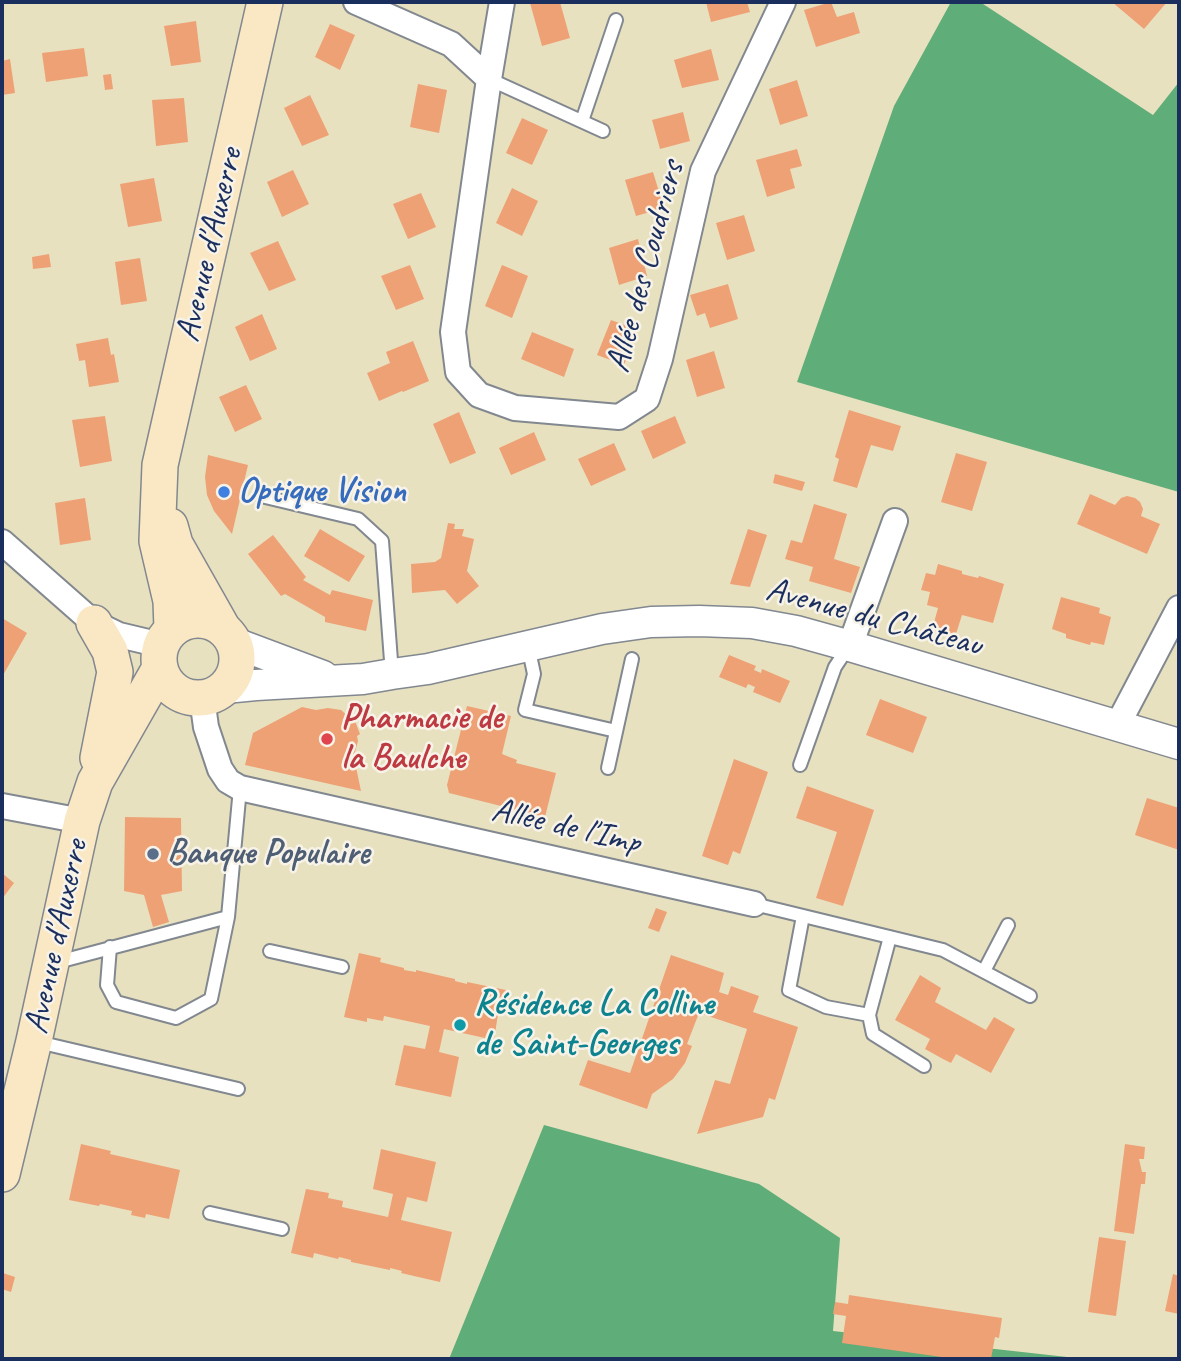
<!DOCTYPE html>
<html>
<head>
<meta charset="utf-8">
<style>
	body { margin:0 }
	#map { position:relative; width:1181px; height:1361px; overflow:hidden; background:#e8e1c0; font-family:Caveat,sans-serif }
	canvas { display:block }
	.frame { position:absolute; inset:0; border:4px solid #1b2f5e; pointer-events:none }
</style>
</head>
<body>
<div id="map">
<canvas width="1181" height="1361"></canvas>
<div class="frame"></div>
</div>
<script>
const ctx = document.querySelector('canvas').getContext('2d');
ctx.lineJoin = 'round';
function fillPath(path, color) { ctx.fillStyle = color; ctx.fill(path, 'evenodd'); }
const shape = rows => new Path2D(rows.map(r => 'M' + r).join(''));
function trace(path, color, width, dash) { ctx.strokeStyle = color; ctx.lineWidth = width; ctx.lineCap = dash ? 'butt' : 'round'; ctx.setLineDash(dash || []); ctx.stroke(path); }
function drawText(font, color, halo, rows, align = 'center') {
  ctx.font = font + ' Caveat,sans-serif'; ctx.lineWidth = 5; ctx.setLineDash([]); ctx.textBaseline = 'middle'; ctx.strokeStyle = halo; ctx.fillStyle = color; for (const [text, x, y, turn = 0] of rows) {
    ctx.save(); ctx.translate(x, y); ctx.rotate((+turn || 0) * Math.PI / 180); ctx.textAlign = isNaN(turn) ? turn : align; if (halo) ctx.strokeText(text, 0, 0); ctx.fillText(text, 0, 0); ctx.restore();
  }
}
const forest = shape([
	[951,2,980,2,1153,115,1179,82,1179,492,797,382,894,106],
	[544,1125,759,1184,840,1238,833,1331,1085,1359,449,1359]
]);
const building = shape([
	[535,2,560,2,570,38,542,46,530,3],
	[706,2,747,2,750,12,711,22],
	[831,2,837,17,854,12,860,33,816,47,804,10],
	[1112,2,1167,2,1144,29],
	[196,21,201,62,171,66,164,26],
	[330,24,355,35,340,70,315,57],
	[84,48,88,76,46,82,42,53],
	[711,49,719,80,682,88,674,60],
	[10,59,15,93,2,95,2,61],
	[111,74,113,89,105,90,103,75],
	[797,80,808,116,780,125,769,89],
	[418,84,447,90,439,133,410,127],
	[310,95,329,135,302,146,284,108],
	[184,98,188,142,156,146,152,100],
	[683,112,690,141,660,149,652,120],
	[522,118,548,130,532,165,506,153],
	[797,149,802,166,790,169,795,188,767,197,756,160],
	[293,170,309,204,282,217,267,182],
	[653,172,664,208,636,216,625,180],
	[154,178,162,221,128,227,120,184],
	[512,188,538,201,522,236,496,223],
	[421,193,436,227,408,239,393,204],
	[744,215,755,251,727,260,716,223],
	[638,239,647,276,619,285,609,248],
	[278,241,296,280,269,291,250,253],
	[49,254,51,267,33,269,32,257],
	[140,258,147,301,121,305,115,262],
	[410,265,424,299,396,310,381,276],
	[502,265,528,276,512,318,485,306],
	[728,284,738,319,710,328,705,313,697,316,690,295],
	[262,314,277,349,250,361,235,327],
	[611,320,638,330,624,365,597,355],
	[532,332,574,349,564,377,521,359],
	[108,338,111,355,114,354,119,382,89,387,85,360,79,361,76,344],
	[413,341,429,381,403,392,402,391,379,401,367,373,390,363,386,352],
	[714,351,725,388,697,397,686,360],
	[246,385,262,419,235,432,219,397],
	[849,410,901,426,893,451,871,445,857,488,833,481,839,459,835,457],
	[459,412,476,453,450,464,433,424],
	[105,416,112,461,80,467,72,420],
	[675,416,686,443,653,459,641,431],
	[534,432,546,460,511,475,499,448],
	[614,443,626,470,591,486,578,459],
	[956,453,987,462,972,511,941,502],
	[208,455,248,465,232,534,214,511,207,495,205,477],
	[775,474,805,482,802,491,773,483],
	[1090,494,1115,505,1121,498,1127,496,1135,498,1140,502,1143,509,1141,516,1160,524,1147,554,1077,524],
	[85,498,91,540,60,545,55,503],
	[814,504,847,514,834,559,860,567,851,593,809,581,813,567,785,559,791,540,802,543],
	[448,523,455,524,454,529,464,529,462,536,474,539,467,571,479,586,457,604,445,590,412,593,411,564,435,562,441,558],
	[320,529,365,556,349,582,304,556],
	[748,529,767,535,750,587,730,584],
	[273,535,306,577,303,580,330,595,332,590,373,600,366,631,325,622,325,617,285,594,281,596,248,554],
	[938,564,962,571,962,574,978,578,979,576,1004,584,993,623,962,615,955,637,932,630,938,608,927,605,930,592,921,590,926,573,935,575],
	[1061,597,1100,608,1099,613,1111,617,1104,645,1091,642,1090,645,1066,638,1066,634,1052,629],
	[2,618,27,633,2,677],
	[729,655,756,666,754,670,761,673,762,669,790,681,780,703,753,692,755,687,748,684,746,688,719,677],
	[880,699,927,717,913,753,866,735],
	[467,706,511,716,502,754,517,760,516,763,556,773,545,817,449,793,447,785],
	[302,707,316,710,328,708,341,710,350,718,351,722,355,721,360,734,357,736,358,741,355,752,348,761,356,767,361,791,245,765,253,733],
	[734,759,768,772,740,854,733,851,728,865,702,856],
	[807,786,874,810,843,906,816,898,837,832,796,818],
	[1147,798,1179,808,1179,850,1135,835],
	[125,817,181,818,182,891,161,895,169,922,153,927,144,895,124,891],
	[2,873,14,883,2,899],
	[656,908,667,912,659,932,648,928],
	[359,953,381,958,380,962,404,968,404,970,416,972,416,970,455,979,455,981,467,984,467,982,506,990,498,1014,494,1040,444,1029,439,1052,459,1057,451,1097,395,1085,404,1045,425,1049,430,1026,384,1016,383,1021,367,1018,367,1022,344,1017],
	[671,955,724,973,719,992,728,995,731,986,759,996,753,1012,798,1027,775,1100,769,1098,763,1117,697,1134,715,1080,730,1084,747,1029,699,1013,687,1044,692,1046,685,1063,673,1079,652,1094,647,1109,579,1085,588,1060,630,1073],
	[920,975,941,988,935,1002,986,1030,994,1017,1015,1029,991,1073,956,1054,951,1063,943,1059,925,1049,930,1039,895,1020],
	[81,1144,111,1151,110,1154,180,1170,169,1219,146,1214,145,1218,131,1215,132,1211,100,1204,99,1206,69,1200],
	[1125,1144,1145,1147,1144,1159,1139,1159,1142,1172,1146,1172,1145,1184,1141,1184,1134,1234,1114,1231],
	[381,1149,436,1162,427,1202,407,1197,401,1220,452,1232,440,1282,401,1273,402,1271,390,1268,390,1270,351,1262,351,1260,339,1257,338,1259,314,1253,313,1258,291,1253,306,1189,329,1193,328,1198,343,1201,342,1207,388,1217,393,1194,373,1189],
	[1099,1237,1126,1241,1116,1316,1088,1312],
	[3,1273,15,1277,11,1292,2,1289],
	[1173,1274,1179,1276,1179,1314,1165,1311],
	[849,1295,1002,1318,999,1338,995,1337,991,1359,956,1359,842,1343,846,1316,833,1314,835,1302,848,1304]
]);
const service = shape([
	[489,79,603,131],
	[582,121,616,20],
	[261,496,358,519,382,541,392,674],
	[528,646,534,674,525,710,616,731],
	[800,765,835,667,849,646],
	[608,768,632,659],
	[754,904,943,950,1030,996],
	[803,916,789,990,826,1007,869,1015],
	[890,937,869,1015,873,1034,924,1066],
	[110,947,107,985,116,1002,176,1018,211,999,228,917],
	[270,951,342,967],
	[54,963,228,917,240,788],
	[984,971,1008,925],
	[38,1042,238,1089],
	[210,1213,282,1229]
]);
const minor = shape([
	[356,2,451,44,489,79],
	[502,2,489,79,453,332,458,372,479,395,515,408,619,417,647,399,660,359,703,171,783,2],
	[2,542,94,623,119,635,161,645],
	[850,646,895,521],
	[202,698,206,727,220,769,228,781,240,788,754,904],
	[1117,726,1179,608],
	[2,806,82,821]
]);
const tertiary = shape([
	[235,643,323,676],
	[225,688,256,685,363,679,392,674,428,669,602,629,651,622,699,621,752,623,796,631,850,646,1179,744]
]);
const secondary = shape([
	[170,526,175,544,222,627],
	'159 659a39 39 0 1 1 78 0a39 39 0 1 1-78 0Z',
	[94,623,110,651,115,672,98,758],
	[172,629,171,601,157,541,160,465,265,2],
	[2,1174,34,1041,82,821,95,782,160,668]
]);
const markers = [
	[224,492,7,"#3f7fe0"],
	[327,739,7,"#e0444e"],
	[153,854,7,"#5c6f8a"],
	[460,1025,7,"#0f9aa8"]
];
const streetNames = [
	["Avenue d'Auxerre",210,245,-77],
	["Allée des Coudriers",646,267,-75],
	["Avenue du Château",874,618,15],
	["Allée de l'Imp",566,827,13],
	["Avenue d'Auxerre",57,937,-78]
];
const shopNames = [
	["Optique Vision",238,492]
];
const healthNames = [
	["Pharmacie de",341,719],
	["la Baulche",341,759]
];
const serviceNames = [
	["Banque Populaire",167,854]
];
const cultureNames = [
	["Résidence La Colline",474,1005],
	["de Saint-Georges",474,1045]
];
fillPath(forest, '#5fad78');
fillPath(building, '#eea175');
trace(service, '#82888f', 16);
trace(minor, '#82888f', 28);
trace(tertiary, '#82888f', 33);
trace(secondary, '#82888f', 38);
trace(service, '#fff', 12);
trace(minor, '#fff', 24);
trace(tertiary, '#fff', 30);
trace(secondary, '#fae7c3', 35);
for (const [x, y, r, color] of markers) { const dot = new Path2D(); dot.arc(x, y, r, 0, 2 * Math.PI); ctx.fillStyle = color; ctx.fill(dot); trace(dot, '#f7f3e8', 2.5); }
drawText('35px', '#1b2f5e', '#f7f3e8', streetNames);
drawText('bold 35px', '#366cbe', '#f7f3e8', shopNames, 'left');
drawText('bold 35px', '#be3a42', '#f7f3e8', healthNames, 'left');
drawText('bold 35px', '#4e5e75', '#f7f3e8', serviceNames, 'left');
drawText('bold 35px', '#0d838f', '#f7f3e8', cultureNames, 'left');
</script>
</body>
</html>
